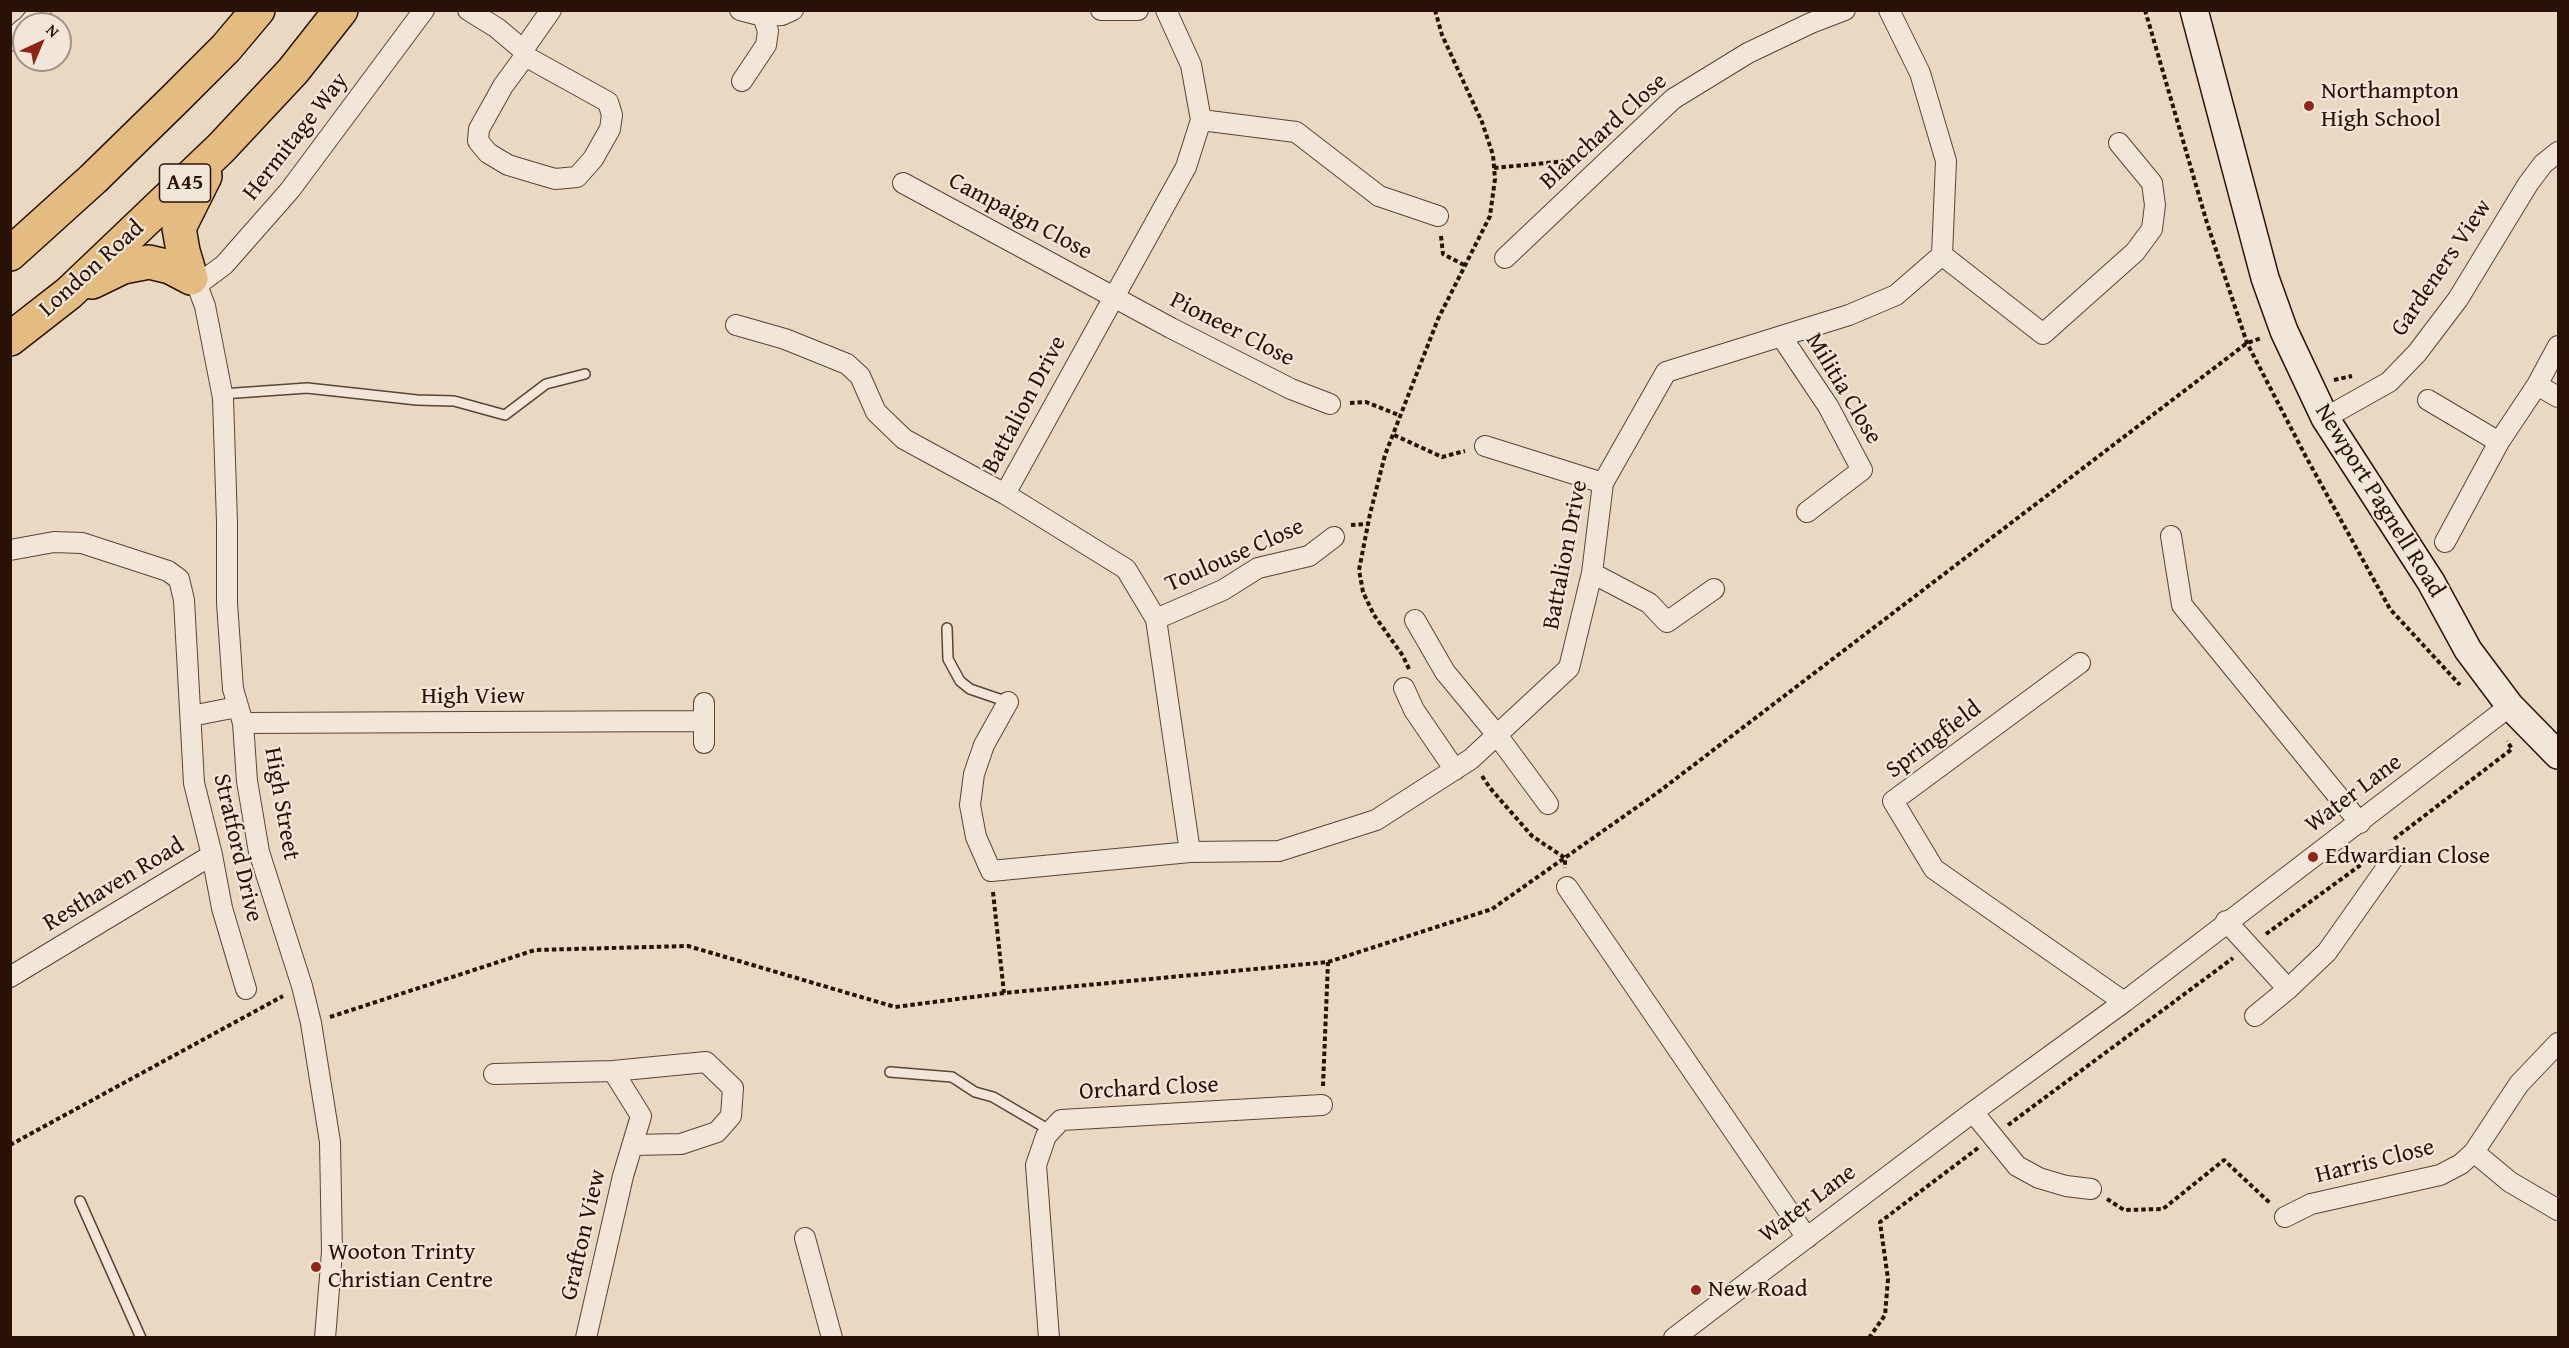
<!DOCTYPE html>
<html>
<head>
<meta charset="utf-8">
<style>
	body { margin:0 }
	#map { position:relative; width:2569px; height:1348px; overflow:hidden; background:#e9d9c2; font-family:"Gentium Book Plus",serif }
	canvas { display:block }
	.frame { position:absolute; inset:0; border:12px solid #291205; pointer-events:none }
	.north { position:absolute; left:12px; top:12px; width:60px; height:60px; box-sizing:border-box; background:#f1e6d7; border:2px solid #a19183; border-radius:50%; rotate:44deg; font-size:16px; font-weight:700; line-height:24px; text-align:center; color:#291205 }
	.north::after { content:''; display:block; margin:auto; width:21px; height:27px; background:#8f2418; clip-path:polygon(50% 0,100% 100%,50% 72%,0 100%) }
</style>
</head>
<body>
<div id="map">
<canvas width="2569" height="1348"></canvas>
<div class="frame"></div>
<div class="north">N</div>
</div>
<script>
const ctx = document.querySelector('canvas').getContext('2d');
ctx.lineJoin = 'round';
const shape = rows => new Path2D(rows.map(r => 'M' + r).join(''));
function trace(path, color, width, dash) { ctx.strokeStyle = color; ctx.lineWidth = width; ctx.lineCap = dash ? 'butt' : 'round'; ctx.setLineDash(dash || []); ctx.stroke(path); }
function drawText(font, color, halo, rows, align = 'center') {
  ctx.font = font + ' "Gentium Book Plus",serif'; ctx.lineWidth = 4.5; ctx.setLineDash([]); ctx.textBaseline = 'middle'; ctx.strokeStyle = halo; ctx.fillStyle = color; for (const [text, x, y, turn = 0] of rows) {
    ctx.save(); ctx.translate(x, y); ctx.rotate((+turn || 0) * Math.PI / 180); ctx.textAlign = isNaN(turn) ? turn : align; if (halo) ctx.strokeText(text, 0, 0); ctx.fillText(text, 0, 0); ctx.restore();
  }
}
const path = shape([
	[2145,10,2207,223,2247,343,2305,455,2390,609,2460,685],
	[1494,168,1577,160],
	[1441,236,1443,254,1466,266],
	[2334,380,2352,376],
	[1350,403,1366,402,1401,416],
	[1394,435,1442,457,1465,451],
	[1351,525,1368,524],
	[1409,669,1403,656,1374,615,1363,592,1359,570,1370,514,1385,455,1438,319,1490,216,1495,179,1493,155,1482,122,1442,35,1435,10],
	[1482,776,1490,788,1532,836,1565,858,1565,868],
	[2394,839,2512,749,2507,741],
	[993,892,1004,993],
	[2266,934,2362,864],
	[330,1017,535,950,688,946,895,1007,1004,993,1328,962,1492,909,1657,793,2247,343,2262,338],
	[1323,1086,1328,962],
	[2008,1125,2233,958],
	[10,1145,283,996],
	[2107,1199,2124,1210,2163,1209,2224,1160,2271,1204],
	[1869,1338,1885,1315,1888,1279,1880,1222,1978,1148]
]);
const service = shape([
	[222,394,307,388,417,400,454,401,505,415,546,384,585,374],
	[947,628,948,659,960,681,970,689,1008,702],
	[890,1072,952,1077,975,1092,993,1097,1051,1131],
	[80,1201,141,1338]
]);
const minor = shape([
	[468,10,497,28,523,50],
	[740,10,763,16,782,15,793,10],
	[1101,10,1138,10],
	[1166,10,1191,65,1201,120,1186,167,1005,494,1126,569,1156,619,1190,852,1279,851,1376,820,1471,759,1569,668,1592,573,1603,483,1666,372,1849,315,1896,295,1942,255,1946,161,1920,73,1889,10],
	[29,24,41,10],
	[10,41,24,28],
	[525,56,608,102,612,115,610,129,593,159,577,177,555,179,508,165,488,153,478,141,479,129,503,86,525,56,523,50,551,10],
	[742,81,766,45,768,31,763,16],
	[1201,120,1296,132,1379,196,1438,216],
	[903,183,1171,328,1291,389,1330,404],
	[1942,255,2043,334,2135,252,2152,229,2155,205,2152,183,2119,143],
	[1505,258,1673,99,1748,53,1811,23,1845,10],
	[191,278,197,285,205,306,223,398,227,523,227,603,233,689,243,723,247,781,259,852,302,986,311,1023,330,1142,332,1252,325,1338],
	[197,285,224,265,290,190,424,10],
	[736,325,785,339,847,364,860,376,876,412,904,439,1005,494],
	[1781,336,1828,406,1862,470,1807,512],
	[2537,385,2558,397],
	[2428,400,2499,442],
	[2325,418,2389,382,2417,353,2458,299,2528,184,2543,164,2558,152],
	[1485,446,1603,483],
	[2171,536,2182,605,2360,823],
	[2445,542,2499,442,2537,385,2558,346],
	[10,550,54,542,82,543,168,571,179,579,184,600,194,783,212,855,222,908,246,989],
	[1592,573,1649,603,1667,622,1714,589],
	[1156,619,1223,590,1258,568,1309,556,1334,537],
	[1415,620,1445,672,1497,735,1548,804],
	[2080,663,1893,801,1934,869,2124,1002],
	[1404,688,1414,710,1455,770],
	[1008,702,984,745,974,774,970,805,976,837,991,871,1190,852],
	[704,703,704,743],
	[191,716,237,707],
	[243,723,704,721],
	[1567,887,1807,1238],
	[2226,921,2288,989,2327,952,2392,860],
	[10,977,212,855],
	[2255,1016,2288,989],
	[494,1074,613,1071,706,1062,733,1088,731,1116,717,1132,681,1144,633,1145],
	[1973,1112,2017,1166,2039,1178,2066,1186,2091,1189],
	[2474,1152,2510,1182,2558,1210],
	[2285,1217,2311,1204,2440,1175,2461,1164,2474,1152,2519,1084,2558,1043],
	[805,1238,832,1338],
	[586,1338,623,1176,641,1116,613,1071],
	[1049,1338,1036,1165,1046,1136,1061,1120,1322,1105],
	[1674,1338,1973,1112,2124,1002,2510,706]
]);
const secondary = shape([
	[2194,10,2265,278,2284,331,2325,418,2431,582,2468,650,2510,706,2558,755]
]);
const trunk = shape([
	[10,254,93,179,175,99,226,48,258,10],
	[191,278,183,251,179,228,205,176],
	[92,282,123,267,149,262,170,267,191,278],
	[10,339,69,293,221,148,293,71,341,10]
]);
const markers = [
	[2309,106,6,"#8f2418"],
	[2313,857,6,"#8f2418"],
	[316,1267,6,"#8f2418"],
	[1696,1290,6,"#8f2418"]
];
const shields = [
	[185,183,51]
];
const shieldNames = [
	["A45",185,183]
];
const poiNames = [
	["Northampton",2321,92],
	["High School",2321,120],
	["Edwardian Close",2325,857],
	["Wooton Trinty",328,1253],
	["Christian Centre",328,1281],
	["New Road",1708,1290]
];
const streetNames = [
	["Blanchard Close",1604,132,-42],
	["Hermitage Way",296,137,-52],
	["Campaign Close",1020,217,28],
	["Gardeners View",2442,268,-56],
	["London Road",92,269,-42],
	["Pioneer Close",1232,330,27],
	["Militia Close",1843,389,59],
	["Battalion Drive",1025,405,-62],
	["Newport Pagnell Road",2379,501,58],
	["Battalion Drive",1566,555,-79],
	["Toulouse Close",1235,556,-24],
	["High View",473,697],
	["Springfield",1934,740,-37],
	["Water Lane",2354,794,-37],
	["High Street",281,804,80],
	["Stratford Drive",237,848,77],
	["Resthaven Road",114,885,-31],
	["Orchard Close",1149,1089,-3],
	["Harris Close",2375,1162,-14],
	["Water Lane",1808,1204,-37],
	["Grafton View",584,1235,-77]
];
trace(service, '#594434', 12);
trace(minor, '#594434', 22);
trace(secondary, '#291205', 30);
trace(trunk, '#291205', 36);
trace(path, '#291205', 4, [4.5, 3]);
trace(service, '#f1e6d7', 9);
trace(minor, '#f1e6d7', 20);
trace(secondary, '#f1e6d7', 27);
trace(trunk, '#e4bc81', 33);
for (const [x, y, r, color] of markers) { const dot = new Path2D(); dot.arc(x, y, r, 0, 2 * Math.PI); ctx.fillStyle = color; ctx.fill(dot); trace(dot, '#f1e6d7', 2); }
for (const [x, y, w] of shields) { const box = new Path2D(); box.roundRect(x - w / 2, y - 19, w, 38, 4.5); ctx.fillStyle = '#f1e6d7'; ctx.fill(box); trace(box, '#291205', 1.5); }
drawText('bold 22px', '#291205', null, shieldNames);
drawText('24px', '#291205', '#f1e6d7', poiNames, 'left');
drawText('24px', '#291205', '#f1e6d7', streetNames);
</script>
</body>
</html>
